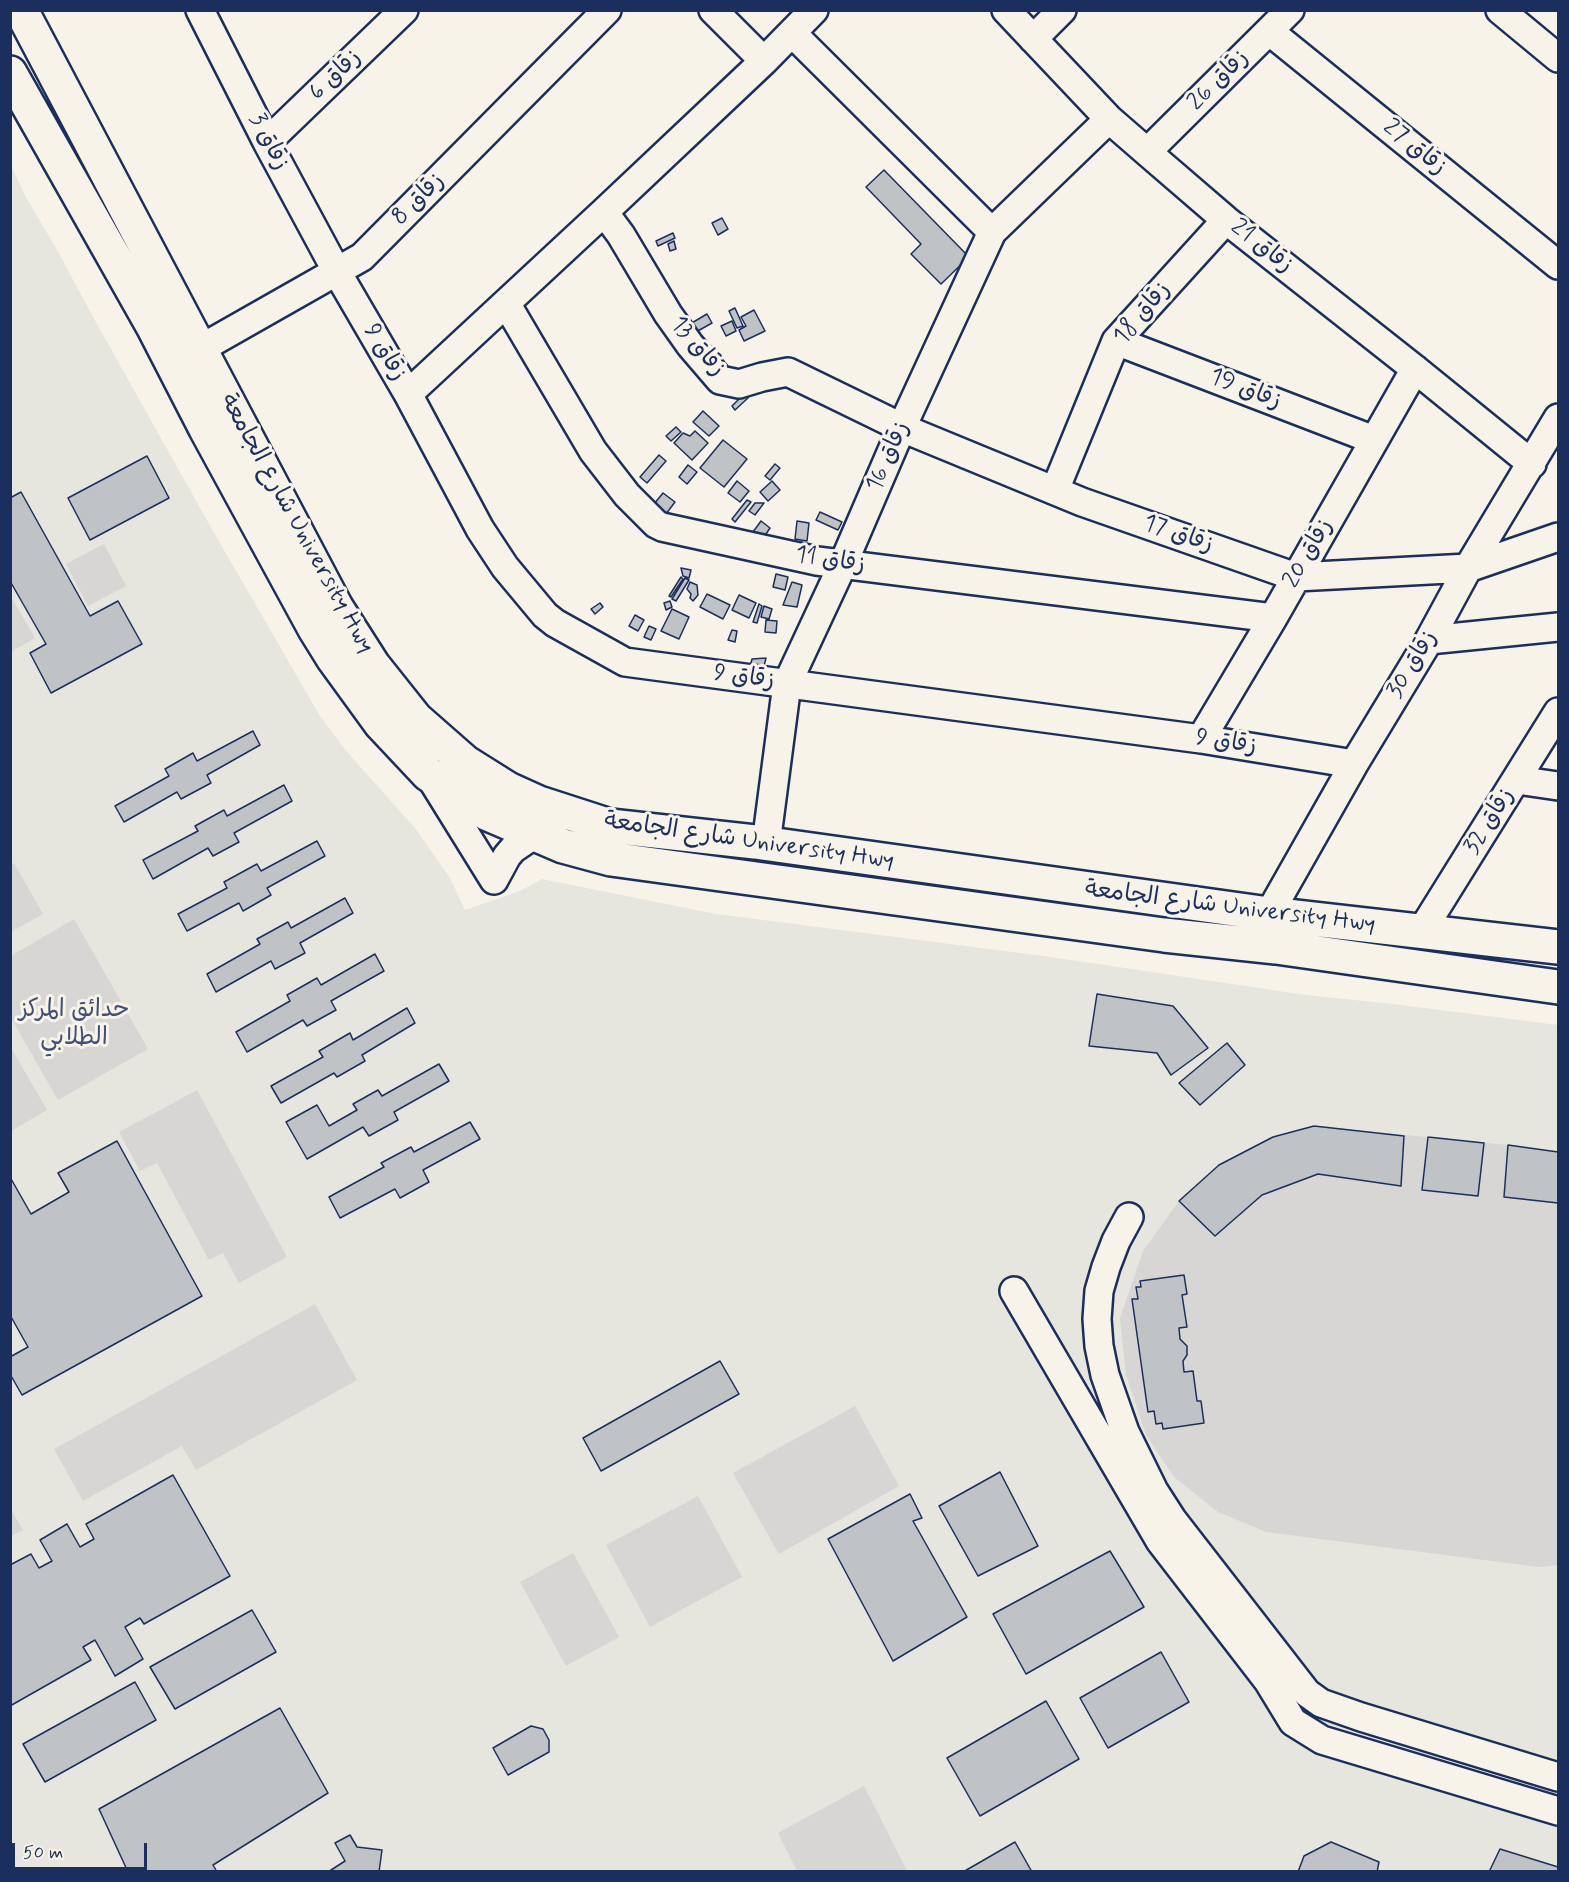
<!DOCTYPE html>
<html>
<head>
<meta charset="utf-8">
<style>
	body { margin:0 }
	#map { position:relative; width:1569px; height:1882px; overflow:hidden; background:#f7f3e8; font-family:Mynerve,sans-serif }
	canvas { display:block }
	.frame { position:absolute; inset:0; border:12px solid #1b2f5e; pointer-events:none }
	.scale { position:absolute; left:12px; top:1843px; width:135px; height:27px; box-sizing:border-box; border:3px solid #1b2f5e; border-top:0; padding-left:8px; font-size:18px; line-height:21px; white-space:nowrap; color:#1b2f5e; -webkit-text-stroke:4px #f7f3e8; paint-order:stroke }
</style>
</head>
<body>
<div id="map">
<canvas width="1569" height="1882"></canvas>
<div class="frame"></div>
<div class="scale">50 m</div>
</div>
<script>
const ctx = document.querySelector('canvas').getContext('2d');
ctx.lineJoin = 'round';
function fillPath(path, color) { ctx.fillStyle = color; ctx.fill(path, 'evenodd'); }
const shape = rows => new Path2D(rows.map(r => 'M' + r).join(''));
function trace(path, color, width, dash) { ctx.strokeStyle = color; ctx.lineWidth = width; ctx.lineCap = dash ? 'butt' : 'round'; ctx.setLineDash(dash || []); ctx.stroke(path); }
function drawText(font, color, halo, rows, align = 'center') {
  ctx.font = font + ' Mynerve,"Playpen Sans Arabic",sans-serif'; ctx.lineWidth = 6; ctx.setLineDash([]); ctx.textBaseline = 'middle'; ctx.strokeStyle = halo; ctx.fillStyle = color; for (const [text, x, y, turn = 0] of rows) {
    ctx.save(); ctx.translate(x, y); ctx.rotate((+turn || 0) * Math.PI / 180); ctx.textAlign = isNaN(turn) ? turn : align; if (halo) ctx.strokeText(text, 0, 0); ctx.fillText(text, 0, 0); ctx.restore();
  }
}
const built = shape([
	[10,164,27,199,56,248,93,317,213,531,320,716,347,752,415,828,450,878,465,910,520,891,542,879,716,914,1044,956,1306,995,1393,1004,1558,1025,1558,1871,11,1871]
]);
const green = shape([
	[104,544,126,586,88,606,66,564],
	[10,595,35,638,11,652,10,652],
	[14,863,43,914,11,932,11,865],
	[74,919,148,1049,58,1100,11,1018,11,956],
	[10,1046,47,1110,11,1131,10,1131],
	[197,1090,287,1257,239,1283,223,1253,209,1260,157,1163,140,1171,119,1132],
	[1314,1126,1508,1145,1558,1152,1558,1565,1539,1567,1266,1532,1218,1512,1174,1477,1146,1435,1126,1375,1120,1318,1143,1251,1179,1201,1219,1165,1273,1137],
	[315,1304,357,1380,196,1470,182,1446,83,1501,54,1449],
	[855,1406,899,1486,779,1554,733,1473],
	[698,1496,742,1577,650,1627,606,1545],
	[10,1508,23,1530,11,1536,10,1536],
	[573,1553,619,1637,566,1666,520,1582],
	[864,1786,907,1871,797,1871,778,1833]
]);
const building = shape([
	[884,170,969,257,941,284,911,254,921,244,866,187,884,170],
	[722,218,728,229,718,235,712,223,722,218],
	[673,233,675,238,658,246,656,241,673,233],
	[674,241,676,249,670,251,668,244,674,241],
	[735,308,743,326,737,328,729,311,735,308],
	[754,310,765,331,744,341,739,330,746,326,741,317,754,310],
	[707,314,712,323,696,332,690,324,707,314],
	[732,321,736,331,726,336,721,326,732,321],
	[744,394,748,398,735,410,732,406,744,394],
	[703,411,719,426,709,436,693,422,703,411],
	[676,427,681,432,671,441,666,436,676,427],
	[695,431,708,443,692,460,674,443,683,433,690,436,695,431],
	[723,440,747,459,724,487,700,468,723,440],
	[659,455,666,461,647,483,640,477,659,455],
	[147,456,169,498,90,540,68,498,147,456],
	[775,464,780,468,770,480,765,476,775,464],
	[688,465,697,472,687,484,679,477,688,465],
	[737,481,749,491,740,502,728,493,737,481],
	[772,481,780,490,768,501,760,492,772,481],
	[21,492,90,616,118,601,142,644,51,693,30,653,46,644,10,581,10,498,21,492],
	[663,493,675,502,666,514,654,504,663,493],
	[747,500,751,502,735,522,732,519,747,500],
	[755,503,764,503,755,515,749,511,755,503],
	[820,512,842,522,838,530,816,520,820,512],
	[761,521,770,528,760,543,750,536,761,521],
	[797,521,809,523,807,541,795,539,797,521],
	[681,568,691,570,689,578,683,576,681,568],
	[776,574,788,577,785,590,773,587,776,574],
	[681,577,683,579,671,597,669,596,681,577],
	[685,578,689,580,676,601,672,599,685,578],
	[690,582,697,585,698,595,693,601,690,598,691,594,687,589,690,582],
	[792,582,802,585,797,607,783,605,792,582],
	[707,594,730,605,723,619,700,607,707,594],
	[739,595,756,603,749,618,732,610,739,595],
	[670,601,672,607,666,610,664,603,670,601],
	[600,603,603,607,595,614,591,609,600,603],
	[759,604,762,606,757,623,753,622,759,604],
	[764,606,772,609,769,619,761,617,764,606],
	[672,609,689,617,679,639,661,631,672,609],
	[635,615,644,620,638,631,629,626,635,615],
	[766,620,777,621,776,633,765,632,766,620],
	[649,626,656,629,651,640,644,637,649,626],
	[732,630,737,631,735,642,728,640,732,630],
	[766,658,763,670,750,667,752,659,766,658],
	[253,731,260,745,207,775,211,783,181,799,177,792,124,822,115,806,169,776,165,769,193,753,197,761,253,731],
	[284,785,292,801,234,833,239,842,213,856,208,848,153,879,143,860,198,831,195,826,224,810,227,816,284,785],
	[317,841,325,856,267,888,271,895,243,911,239,903,187,931,178,914,227,888,224,882,257,864,261,871,317,841],
	[345,898,353,913,300,943,305,953,275,969,271,961,216,992,207,974,260,944,257,939,288,922,291,928,345,898],
	[375,954,384,971,331,1001,336,1010,307,1026,303,1020,247,1052,236,1032,290,1001,287,995,317,978,321,985,375,954],
	[1097,994,1173,1006,1208,1048,1171,1075,1157,1053,1089,1046,1097,994],
	[407,1008,415,1023,362,1055,365,1061,337,1077,334,1073,281,1103,271,1086,323,1057,319,1051,350,1033,353,1040,407,1008],
	[1227,1043,1245,1065,1200,1105,1179,1083,1227,1043],
	[439,1064,449,1081,394,1112,398,1120,369,1136,363,1127,307,1159,286,1122,317,1105,329,1126,357,1110,353,1104,378,1090,382,1096,439,1064],
	[470,1122,480,1139,423,1170,429,1182,400,1198,395,1189,340,1218,329,1197,384,1167,381,1163,411,1147,414,1152,470,1122],
	[1314,1126,1404,1136,1401,1186,1318,1174,1262,1195,1215,1236,1179,1201,1219,1165,1273,1137,1314,1126],
	[1428,1137,1484,1143,1478,1196,1422,1190,1428,1137],
	[117,1141,202,1296,22,1395,10,1374,10,1357,28,1347,10,1315,10,1177,31,1214,69,1192,58,1173,117,1141],
	[1508,1145,1558,1152,1558,1203,1504,1197,1508,1145],
	[1184,1275,1187,1294,1182,1295,1187,1327,1179,1328,1180,1339,1187,1346,1187,1355,1183,1361,1184,1372,1193,1371,1197,1401,1201,1401,1204,1423,1163,1429,1162,1423,1156,1424,1154,1411,1148,1412,1132,1299,1138,1299,1136,1287,1141,1287,1140,1281,1184,1275],
	[720,1361,739,1394,601,1471,583,1438,720,1361],
	[1000,1472,1038,1546,978,1576,939,1506,1000,1472],
	[173,1475,230,1576,144,1624,140,1618,125,1627,143,1659,115,1676,95,1640,83,1647,91,1660,10,1706,10,1565,31,1554,39,1568,52,1561,40,1540,67,1524,80,1547,94,1539,86,1524,173,1475],
	[910,1494,922,1518,913,1521,967,1617,893,1661,828,1539,910,1494],
	[1110,1551,1144,1607,1026,1674,993,1614,1110,1551],
	[252,1610,276,1652,175,1709,150,1667,252,1610],
	[1161,1652,1189,1702,1108,1748,1080,1698,1161,1652],
	[135,1682,156,1720,45,1782,23,1744,135,1682],
	[1046,1701,1079,1759,980,1816,947,1758,1046,1701],
	[280,1708,328,1793,213,1865,217,1872,128,1872,99,1809,280,1708],
	[531,1726,543,1729,549,1740,549,1752,508,1775,493,1748,531,1726],
	[350,1835,357,1847,382,1850,379,1872,328,1872,345,1861,335,1843,350,1835],
	[1015,1842,1032,1872,963,1872,1015,1842],
	[1331,1842,1379,1862,1377,1872,1298,1872,1304,1856,1331,1842],
	[1500,1849,1558,1867,1558,1872,1489,1872,1500,1849]
]);
const minor = shape([
	[200,10,267,142,337,272,408,394,480,529,505,567,545,615,555,623,625,662,1201,739,1354,764],
	[713,10,764,61],
	[1006,10,1109,119,1147,152,1226,220,1415,369,1532,464],
	[1500,10,1558,58],
	[1269,31,1558,265],
	[792,33,992,232],
	[1033,39,1062,10],
	[267,142,404,10],
	[1147,152,1290,10],
	[604,212,621,235,668,314,690,345,720,380,739,384,762,377,788,372,907,430,1082,502,1296,577,1468,568,1558,537],
	[506,303,593,451,627,495,656,524,662,527,817,561,1273,618],
	[1116,341,1374,440],
	[200,349,362,257,607,10],
	[408,394,604,212,764,61,814,10],
	[1055,490,1116,341,1226,220],
	[1429,640,1558,627],
	[1201,739,1273,618,1415,369],
	[432,780,494,880],
	[1517,780,1558,786],
	[766,844,787,684,843,564,902,427,992,232,1109,119],
	[494,880,507,856,513,849,535,834],
	[1269,914,1354,764,1429,640,1468,568,1558,418],
	[1421,932,1558,712],
	[1129,1217,1116,1241,1106,1267,1099,1291,1097,1319,1099,1346,1105,1375,1125,1432,1154,1491,1172,1519,1307,1693,1321,1703,1361,1717,1558,1777],
	[1014,1291,1160,1541,1268,1681,1293,1722,1322,1740,1558,1811]
]);
const major = shape([
	[21,10,336,607,373,665,416,719,465,762,508,789,539,803,610,826,755,842,1269,914,1558,947],
	[10,73,154,328,206,429,315,629,333,658,381,724,428,774,486,813,563,846,611,859,1164,935,1276,947,1558,987]
]);
const streetNames = [
	["زقاق 6",336,76,-44],
	["زقاق 26",1219,81,-45],
	["زقاق 3",268,142,63],
	["زقاق 27",1414,148,39],
	["زقاق 8",419,200,-45],
	["زقاق 21",1261,247,38],
	["زقاق 18",1143,314,-50],
	["زقاق 13",697,347,49],
	["زقاق 9",384,353,60],
	["زقاق 19",1245,390,21],
	["زقاق 16",889,457,-66],
	["شارع الجامعة University Hwy",296,524,61],
	["زقاق 17",1178,535,19],
	["زقاق 20",1309,554,-60],
	["زقاق 11",830,561,9],
	["زقاق 30",1413,665,-59],
	["زقاق 9",744,678,8],
	["زقاق 9",1226,743,9],
	["زقاق 32",1490,822,-58],
	["شارع الجامعة University Hwy",749,842,8],
	["شارع الجامعة University Hwy",1230,908,7]
];
const parkNames = [
	["حدائق المركز",74,1011],
	["الطلابي",74,1039]
];
fillPath(built, '#e6e5de');
fillPath(green, '#d7d6d4');
fillPath(building, '#c0c3c5');
trace(building, '#1b2f5e', 1.5);
trace(minor, '#1b2f5e', 32);
trace(major, '#1b2f5e', 38);
trace(minor, '#f7f3e8', 27);
trace(major, '#f7f3e8', 33);
drawText('24px', '#1b2f5e', '#f7f3e8', streetNames);
drawText('24px', '#415076', '#f7f3e8', parkNames);
</script>
</body>
</html>
